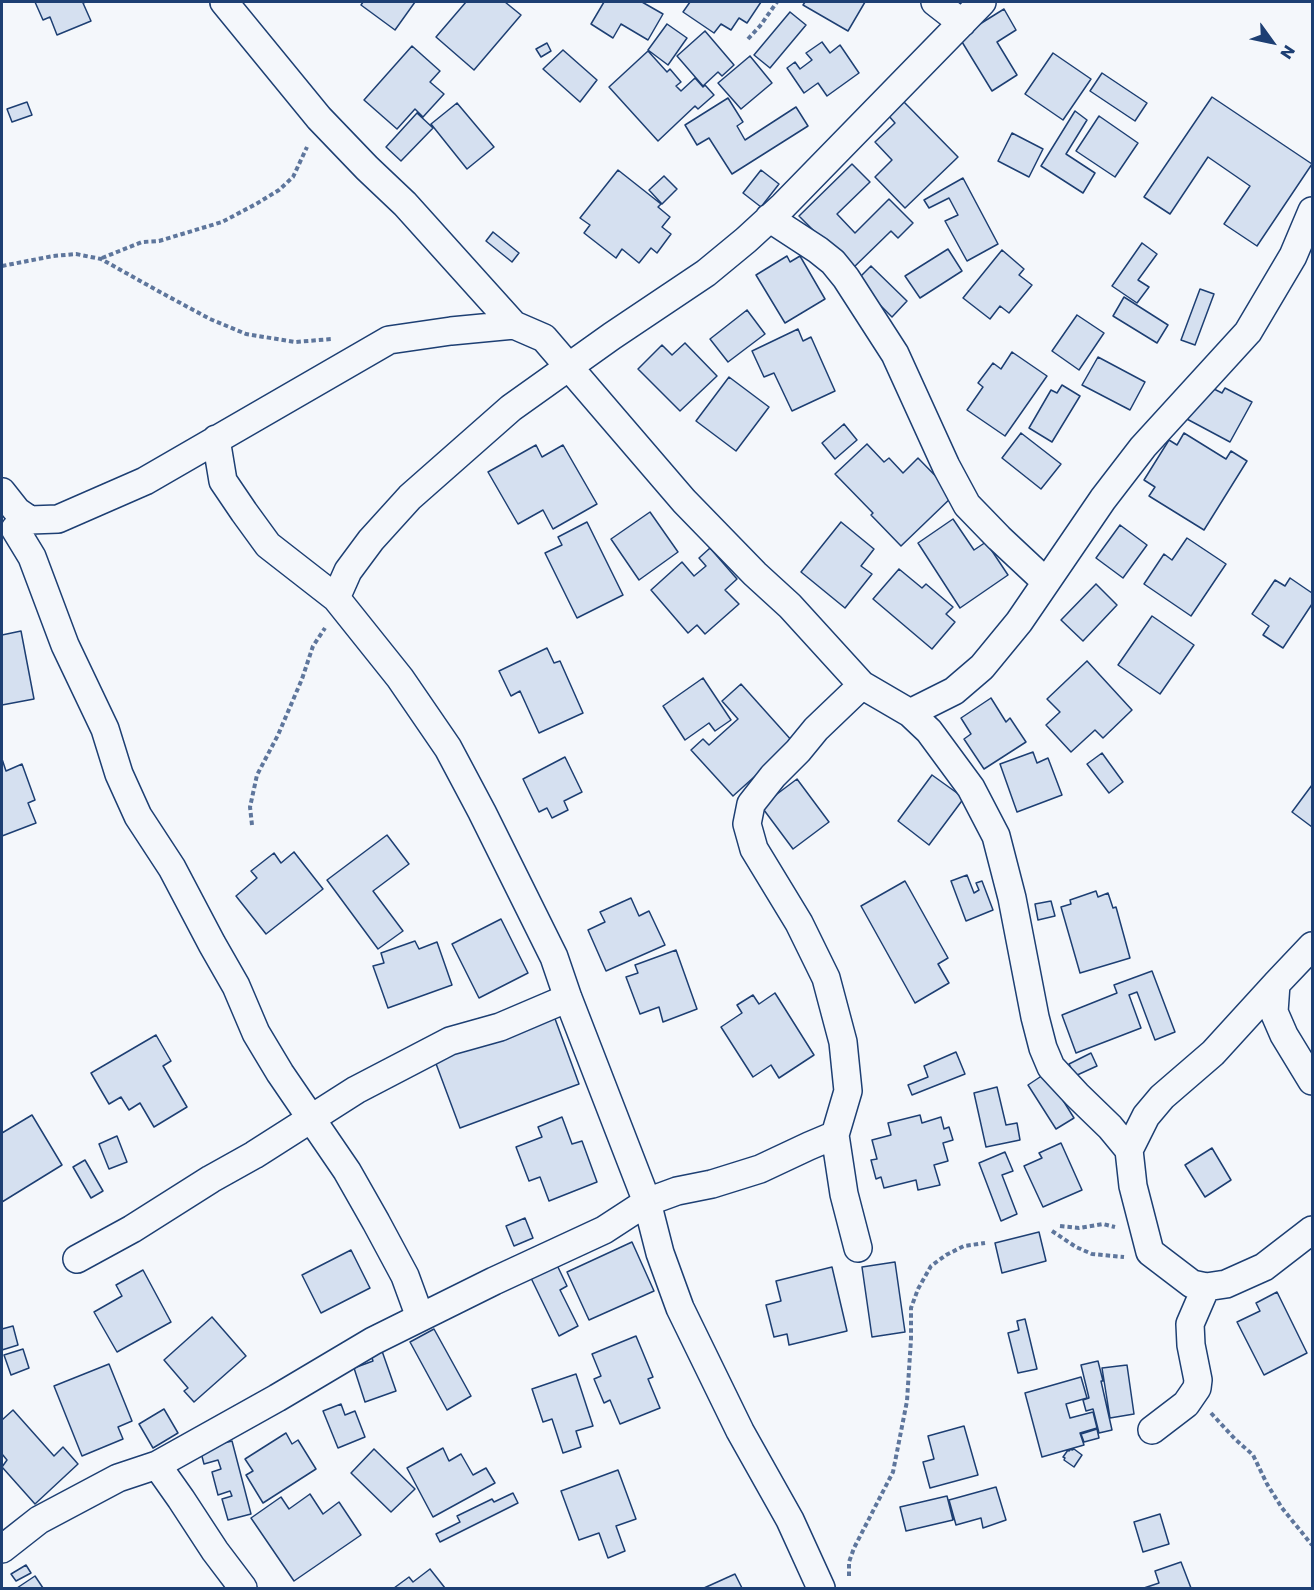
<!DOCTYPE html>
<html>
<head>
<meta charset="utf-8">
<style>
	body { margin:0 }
	#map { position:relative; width:1314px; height:1590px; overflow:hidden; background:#f4f7fb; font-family:Poppins,sans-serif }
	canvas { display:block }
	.frame { position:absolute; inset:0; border:3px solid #1d3f73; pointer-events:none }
	.north { position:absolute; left:1242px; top:12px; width:60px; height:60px; -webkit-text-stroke:4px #f4f7fb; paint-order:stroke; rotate:123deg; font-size:16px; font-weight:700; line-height:24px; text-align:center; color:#1d3f73 }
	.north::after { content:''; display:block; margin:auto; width:21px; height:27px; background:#1d3f73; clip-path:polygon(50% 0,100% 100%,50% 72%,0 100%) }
</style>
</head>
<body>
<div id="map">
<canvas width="1314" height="1590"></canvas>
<div class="frame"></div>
<div class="north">N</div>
</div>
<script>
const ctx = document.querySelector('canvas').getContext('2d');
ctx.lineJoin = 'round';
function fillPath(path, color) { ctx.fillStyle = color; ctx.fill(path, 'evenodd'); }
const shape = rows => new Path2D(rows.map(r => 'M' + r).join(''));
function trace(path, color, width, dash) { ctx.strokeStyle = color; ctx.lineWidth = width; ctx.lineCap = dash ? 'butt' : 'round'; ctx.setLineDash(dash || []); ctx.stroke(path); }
const building = shape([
	[35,2,86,2,83,3,91,21,57,35,50,17,43,20,35,2],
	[363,2,415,2,395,30,361,5,363,2],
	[466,2,505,2,521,15,474,70,436,37,466,2],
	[604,2,642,2,663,14,648,40,621,24,613,38,591,24,604,2],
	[690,2,761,2,747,23,739,18,731,30,721,24,714,33,683,12,690,2],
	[805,2,865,2,848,31,803,5,805,2],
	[1004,9,1016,30,997,42,1017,75,992,91,959,37,1004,9],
	[790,12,806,25,770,68,754,55,790,12],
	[667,24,687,38,668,65,648,50,667,24],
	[705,31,734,65,722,76,718,72,703,86,677,56,705,31],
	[822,42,830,53,840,45,859,73,827,96,818,83,804,93,787,68,795,62,800,69,812,60,806,53,822,42],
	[547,43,551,51,541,57,536,49,547,43],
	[412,46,440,71,430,82,444,94,423,117,415,109,397,129,364,100,412,46],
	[563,50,597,80,580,102,543,69,563,50],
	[648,51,667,72,670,69,681,82,676,86,681,91,695,78,703,87,705,85,714,95,698,109,695,106,658,141,609,87,648,51],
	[1053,53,1091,79,1063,120,1025,94,1053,53],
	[750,56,772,83,741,109,718,83,750,56],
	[1102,73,1147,103,1135,121,1090,91,1102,73],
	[1212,97,1312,164,1257,246,1224,224,1250,186,1208,157,1170,214,1144,197,1212,97],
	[728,98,743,122,737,126,745,140,796,107,808,126,732,174,709,138,697,145,685,125,728,98],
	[903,101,958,157,905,208,875,177,892,160,875,142,895,123,888,115,903,101],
	[27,102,32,115,12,122,7,109,27,102],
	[457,103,494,147,467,169,431,124,457,103],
	[1075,111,1087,120,1066,154,1095,173,1083,193,1041,166,1075,111],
	[417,113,433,128,401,161,386,147,417,113],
	[1099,116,1138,143,1115,177,1076,151,1099,116],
	[1012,133,1043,149,1029,177,998,161,1012,133],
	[852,164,870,182,837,214,855,233,889,199,913,223,898,238,891,231,852,269,799,216,852,164],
	[618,170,661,204,658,207,670,217,662,227,671,234,657,253,651,248,639,263,622,249,616,258,584,233,590,225,580,218,618,170],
	[761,170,779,184,761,207,743,193,761,170],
	[664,176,677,189,662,204,649,190,664,176],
	[963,178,998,244,967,261,945,221,958,215,949,198,929,208,924,200,963,178],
	[493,232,519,253,512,262,486,241,493,232],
	[1142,243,1157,254,1138,280,1149,287,1137,303,1112,286,1142,243],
	[948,249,962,271,920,298,905,276,948,249],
	[1002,250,1024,269,1019,275,1032,285,1009,313,1000,306,990,319,963,298,1002,250],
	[787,256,790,262,800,256,825,299,785,323,756,275,787,256],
	[871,266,907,301,892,317,856,281,871,266],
	[1200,289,1214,294,1195,345,1181,340,1200,289],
	[1124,297,1168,325,1157,343,1113,316,1124,297],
	[747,310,765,334,728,362,710,339,747,310],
	[1077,315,1104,333,1079,370,1052,351,1077,315],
	[798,329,803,341,811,337,835,391,792,411,774,373,764,377,752,351,798,329],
	[685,343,717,376,680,411,638,369,662,345,672,355,685,343],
	[1012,352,1047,376,1005,436,967,410,983,387,978,383,993,363,1001,369,1012,352],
	[1098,357,1145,382,1130,410,1082,385,1098,357],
	[729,377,769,407,736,451,696,421,729,377],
	[1062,385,1080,396,1052,442,1029,428,1051,390,1057,393,1062,385],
	[1210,387,1222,393,1225,388,1252,402,1230,442,1185,418,1210,387],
	[844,424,857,440,835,459,822,443,844,424],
	[1021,433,1061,464,1041,489,1002,458,1021,433],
	[1184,433,1226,459,1231,451,1247,461,1204,530,1149,496,1155,487,1144,480,1169,440,1177,445,1184,433],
	[867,444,884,462,889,458,903,473,918,458,954,495,901,546,871,515,873,513,835,474,867,444],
	[536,445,542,457,563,445,597,504,553,529,543,510,518,524,488,472,536,445],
	[650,512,678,552,639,580,611,539,650,512],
	[953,519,974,550,986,542,1008,575,960,608,918,543,953,519],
	[587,522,623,595,577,618,545,553,562,545,558,537,587,522],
	[841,522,874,549,861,566,872,574,845,608,801,572,841,522],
	[1120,525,1147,545,1123,578,1096,558,1120,525],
	[1187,538,1226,564,1191,616,1144,584,1164,554,1172,560,1187,538],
	[710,548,737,579,725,590,739,604,705,634,697,625,688,633,651,590,682,562,694,576,706,566,699,558,710,548],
	[899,569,922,588,926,584,953,607,946,614,955,622,932,649,873,599,899,569],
	[1290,578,1312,593,1312,604,1283,648,1263,635,1269,626,1252,614,1275,580,1285,586,1290,578],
	[1096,584,1117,605,1083,641,1061,620,1096,584],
	[1152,616,1194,645,1160,694,1118,665,1152,616],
	[21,631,34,699,2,705,2,635,21,631],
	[547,648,554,663,560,661,583,713,539,733,520,691,511,696,499,671,547,648],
	[1087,661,1132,710,1103,738,1095,730,1071,752,1046,725,1060,712,1047,699,1087,661],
	[703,678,731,720,715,731,709,723,685,740,663,706,703,678],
	[741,684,793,742,733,796,691,750,703,739,709,745,738,719,722,701,741,684],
	[991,698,1006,722,1010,718,1026,742,984,769,964,739,971,734,961,718,991,698],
	[1033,752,1037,763,1048,758,1062,795,1017,812,1000,764,1033,752],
	[1102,753,1123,782,1109,793,1087,764,1102,753],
	[565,757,582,792,564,801,568,810,552,818,547,808,539,812,523,779,565,757],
	[2,759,6,771,22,764,35,800,28,803,36,823,2,836,2,759],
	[932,775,964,798,929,845,898,821,932,775],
	[797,779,829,822,793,849,761,806,797,779],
	[1312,785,1312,827,1292,812,1312,785],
	[387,835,409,864,373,891,403,931,378,949,327,880,387,835],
	[294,852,323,889,266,934,236,896,257,878,251,871,274,853,281,863,294,852],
	[967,875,974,893,979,890,976,883,982,881,993,910,966,921,951,881,967,875],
	[905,881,948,958,938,964,949,983,915,1003,861,906,905,881],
	[1096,891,1098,897,1108,893,1113,908,1116,907,1130,958,1080,973,1061,907,1071,904,1070,900,1096,891],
	[631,898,639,916,649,911,665,945,606,971,588,930,605,922,600,912,631,898],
	[1051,901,1055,916,1038,920,1035,904,1051,901],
	[501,919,528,973,479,998,452,944,501,919],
	[415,941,419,949,437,942,452,985,388,1008,373,966,384,963,381,953,415,941],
	[676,950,697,1009,663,1022,659,1007,640,1014,626,977,638,973,635,965,676,950],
	[1152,971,1175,1032,1155,1040,1137,992,1129,995,1141,1028,1076,1053,1062,1015,1117,993,1114,985,1152,971],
	[775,993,814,1055,779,1078,771,1065,753,1077,721,1027,742,1013,737,1005,753,995,759,1004,775,993],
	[554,1016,579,1084,460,1128,435,1061,554,1016],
	[156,1035,171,1061,163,1066,187,1107,154,1127,140,1103,129,1110,121,1097,109,1104,91,1073,156,1035],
	[956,1052,965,1074,912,1095,908,1085,928,1077,924,1066,956,1052],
	[1091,1053,1097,1066,1075,1076,1069,1064,1091,1053],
	[1046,1073,1074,1118,1056,1129,1028,1085,1046,1073],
	[997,1087,1006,1125,1017,1123,1020,1140,986,1147,974,1093,997,1087],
	[32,1115,62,1165,2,1202,2,1133,32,1115],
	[920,1115,922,1123,941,1117,944,1129,949,1127,953,1140,943,1143,948,1161,934,1165,940,1185,918,1190,916,1180,884,1188,881,1177,876,1179,871,1160,877,1159,872,1140,891,1135,888,1123,920,1115],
	[562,1117,572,1144,582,1141,597,1182,549,1201,540,1177,529,1181,516,1147,542,1137,538,1127,562,1117],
	[117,1136,127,1162,109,1169,99,1144,117,1136],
	[1061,1143,1082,1190,1043,1207,1024,1166,1042,1158,1039,1153,1061,1143],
	[1212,1148,1231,1180,1205,1197,1185,1165,1212,1148],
	[1005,1152,1013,1171,1002,1175,1017,1214,1001,1221,979,1163,1005,1152],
	[85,1160,103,1191,91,1198,73,1167,85,1160],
	[525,1218,533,1238,514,1246,506,1226,525,1218],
	[1039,1232,1046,1261,1002,1273,995,1243,1039,1232],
	[632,1242,654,1291,589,1320,567,1272,632,1242],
	[351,1250,370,1288,321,1313,302,1275,351,1250],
	[895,1262,905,1332,872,1337,862,1267,895,1262],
	[556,1263,567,1286,560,1290,578,1326,559,1336,530,1276,556,1263],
	[832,1267,847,1331,789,1345,787,1334,774,1337,766,1305,781,1301,776,1281,832,1267],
	[143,1270,171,1322,117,1352,94,1312,122,1296,116,1285,143,1270],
	[1277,1292,1307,1353,1264,1375,1237,1322,1260,1311,1256,1303,1277,1292],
	[212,1317,246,1356,194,1402,184,1391,188,1388,164,1360,212,1317],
	[1025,1319,1037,1369,1018,1373,1008,1333,1019,1330,1017,1321,1025,1319],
	[13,1326,18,1345,2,1350,2,1329,13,1326],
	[434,1329,471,1396,447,1410,410,1342,434,1329],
	[636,1336,653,1377,648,1379,660,1408,620,1424,610,1400,604,1403,594,1379,601,1376,592,1354,636,1336],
	[23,1349,29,1368,11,1375,4,1355,23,1349],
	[382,1351,396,1391,365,1402,354,1368,373,1361,371,1355,382,1351],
	[1098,1361,1103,1381,1101,1381,1112,1430,1099,1433,1093,1409,1086,1411,1083,1400,1089,1398,1081,1365,1098,1361],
	[109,1364,132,1421,118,1427,123,1439,82,1456,54,1386,109,1364],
	[1127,1365,1134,1414,1110,1418,1102,1368,1127,1365],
	[576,1374,593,1426,576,1431,581,1447,563,1453,552,1419,543,1422,532,1389,576,1374],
	[1081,1377,1087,1398,1066,1404,1070,1418,1093,1412,1097,1428,1080,1433,1084,1445,1042,1457,1025,1393,1081,1377],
	[341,1404,345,1415,355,1411,365,1437,338,1448,323,1411,341,1404],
	[164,1409,178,1433,153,1448,139,1424,164,1409],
	[13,1410,54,1456,63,1447,78,1464,35,1504,2,1467,7,1460,2,1454,2,1420,13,1410],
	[964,1426,978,1475,930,1488,923,1462,934,1459,928,1436,964,1426],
	[1097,1429,1099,1438,1084,1442,1081,1434,1097,1429],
	[286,1433,292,1444,298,1440,316,1469,263,1503,246,1475,253,1471,245,1459,286,1433],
	[232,1441,251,1514,228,1520,222,1499,232,1496,230,1491,218,1495,212,1472,221,1469,218,1460,204,1464,200,1449,232,1441],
	[443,1448,449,1461,461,1454,473,1475,486,1468,495,1483,433,1517,407,1468,443,1448],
	[374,1449,415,1489,391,1512,351,1473,374,1449],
	[1071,1449,1072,1450,1074,1449,1082,1455,1074,1467,1064,1460,1065,1458,1063,1457,1068,1450,1069,1451,1071,1449],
	[618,1470,636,1519,616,1526,625,1551,608,1558,599,1533,579,1540,561,1491,618,1470],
	[996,1487,1006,1520,983,1528,981,1518,956,1525,949,1500,996,1487],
	[513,1493,518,1503,440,1542,436,1534,460,1522,457,1516,492,1499,494,1502,513,1493],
	[310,1494,323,1514,339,1502,361,1535,294,1581,251,1518,281,1497,289,1509,310,1494],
	[947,1496,953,1520,906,1531,900,1507,947,1496],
	[1160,1514,1169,1544,1143,1552,1134,1522,1160,1514],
	[1181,1562,1191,1588,1144,1588,1159,1583,1155,1571,1181,1562],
	[26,1565,31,1573,16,1581,11,1574,26,1565],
	[430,1569,445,1588,394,1588,409,1577,413,1582,430,1569],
	[735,1574,742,1588,704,1588,735,1574],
	[35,1576,43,1588,17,1588,35,1576]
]);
const path = shape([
	[748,39,760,26,777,2],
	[102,258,142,242,159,241,222,222,256,204,279,190,293,177,307,147],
	[2,266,53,256,76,254,101,259,160,292,210,319,246,334,295,342,331,339],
	[252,825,250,807,257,775,278,735,302,679,313,646,325,628],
	[1060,1226,1079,1228,1103,1224,1115,1227],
	[1052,1231,1076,1247,1092,1254,1124,1257],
	[1211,1413,1235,1439,1253,1455,1267,1484,1282,1508,1312,1545],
	[849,1576,849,1562,854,1548,893,1472,907,1401,911,1339,911,1308,918,1289,931,1266,946,1255,964,1246,985,1243]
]);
const street = shape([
	[224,2,319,118,367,168,405,204,514,325],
	[935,2,962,23],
	[769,218,818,250,833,262,846,278,895,354,946,466,967,505,999,538,1046,582],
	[216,439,223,481,244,512,268,545,336,598,400,678,448,748,482,812,554,957,568,998,647,1202,660,1253,680,1308,740,1431,790,1520,821,1588],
	[2,492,17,511,30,520,58,519,145,481,389,340,451,331,514,325,544,338,684,501,755,574,790,606,862,685,910,713,954,691,982,667,1019,622,1103,499,1143,447,1248,332,1293,256,1312,211],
	[15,529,32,557,65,645,105,729,119,774,138,816,172,868,212,944,236,986,256,1033,280,1073,347,1171,376,1222,405,1276,420,1317],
	[336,598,348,571,371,540,410,497,511,408,612,336,706,273,746,240,783,206,982,2],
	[910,713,929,731,971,788,996,836,1012,898,1035,1017,1043,1048,1051,1067,1077,1095,1110,1127,1129,1150,1133,1186,1150,1252,1192,1284,1206,1287,1226,1284,1264,1267,1312,1230],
	[1312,946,1276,984,1274,1012,1284,1035,1312,1081],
	[1129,1150,1146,1116,1162,1097,1213,1053,1276,984],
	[858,1248,844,1194,835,1135,848,1091,843,1042,826,978,799,923,754,849,747,824,751,804,773,776,798,751,816,729,862,685],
	[77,1259,132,1229,211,1179,254,1155,356,1090,450,1041,500,1027,568,998],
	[1152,1430,1186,1404,1197,1388,1198,1380,1191,1345,1190,1324,1206,1287],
	[157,1465,181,1499,215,1551,243,1588],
	[2,1549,39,1520,118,1478,157,1465,277,1398,373,1341,494,1281,604,1230,647,1202,677,1191,712,1184,760,1169,809,1146,835,1135]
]);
fillPath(building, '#d5e0f0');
trace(building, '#1d3f73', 1.5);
trace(street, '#1d3f73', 30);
trace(path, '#5e769c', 4, [4.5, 3]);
trace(street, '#f4f7fb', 27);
</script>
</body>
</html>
